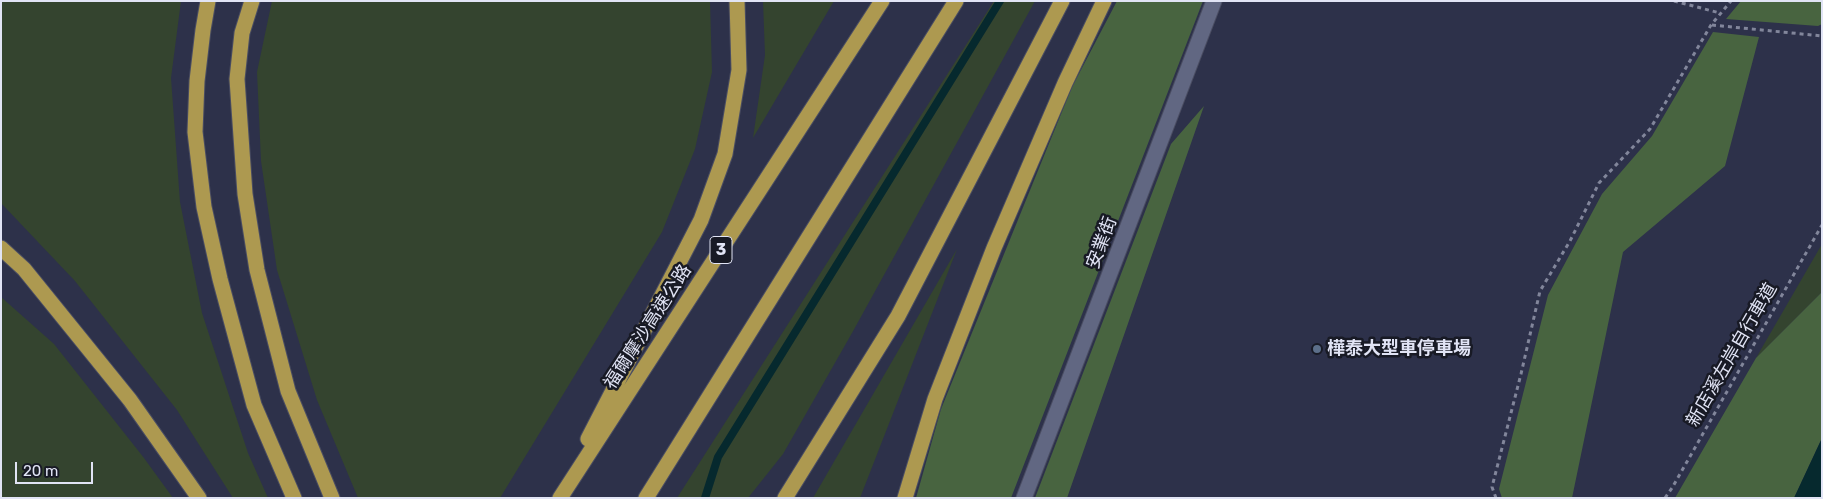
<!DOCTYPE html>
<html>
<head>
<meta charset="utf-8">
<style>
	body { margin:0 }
	#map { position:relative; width:1823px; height:499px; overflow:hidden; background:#2d314a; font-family:Rubik,sans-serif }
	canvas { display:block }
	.frame { position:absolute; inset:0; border:2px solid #e1e4f5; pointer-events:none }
	.scale { position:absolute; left:15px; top:462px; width:78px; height:22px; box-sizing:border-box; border:2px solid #e1e4f5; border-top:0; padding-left:6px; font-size:15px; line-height:18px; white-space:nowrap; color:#e1e4f5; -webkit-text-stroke:4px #181a25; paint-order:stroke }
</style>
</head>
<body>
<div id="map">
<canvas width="1823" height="499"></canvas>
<div class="frame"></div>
<div class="scale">20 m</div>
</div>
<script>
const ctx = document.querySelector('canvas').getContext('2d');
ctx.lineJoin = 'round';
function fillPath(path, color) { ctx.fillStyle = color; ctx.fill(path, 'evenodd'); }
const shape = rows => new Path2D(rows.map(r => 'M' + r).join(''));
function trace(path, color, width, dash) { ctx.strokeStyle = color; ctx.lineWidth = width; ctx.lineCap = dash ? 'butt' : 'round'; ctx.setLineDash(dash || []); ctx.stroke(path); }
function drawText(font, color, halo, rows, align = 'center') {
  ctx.font = font + ' Rubik,"Noto Sans TC",sans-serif'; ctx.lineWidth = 5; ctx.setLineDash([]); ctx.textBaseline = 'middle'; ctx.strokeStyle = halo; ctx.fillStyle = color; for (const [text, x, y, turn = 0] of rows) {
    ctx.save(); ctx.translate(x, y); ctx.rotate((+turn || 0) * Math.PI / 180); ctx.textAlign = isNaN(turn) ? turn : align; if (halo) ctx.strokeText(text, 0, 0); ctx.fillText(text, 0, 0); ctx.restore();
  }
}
const green = shape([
	[1,1,181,1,171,78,180,202,202,313,248,453,268,498,233,498,177,410,75,281,1,203],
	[272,1,710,1,712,72,695,149,662,232,500,498,358,498,317,400,277,270,261,161,257,72],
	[763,1,834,1,753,138,765,55],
	[994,1,1035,1,852,333,783,454,748,498,677,498],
	[1822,244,1822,292,1756,358],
	[957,249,860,498,813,498],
	[1,297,54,344,144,458,173,498,1,498]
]);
const forest = shape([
	[1117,1,1203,1,1011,498,916,498,941,409,1072,87],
	[1741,1,1822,1,1822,24,1818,26,1726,19],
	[1713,32,1759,37,1725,166,1623,252,1572,498,1502,498,1499,489,1548,295,1602,194,1652,136],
	[1204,106,1067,498,1035,498,1171,144],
	[1822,292,1822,438,1794,498,1675,498,1756,358]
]);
const water = shape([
	[1822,438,1822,498,1794,498]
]);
const stream = shape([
	[705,498,718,457,1000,1]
]);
const path = shape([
	[1674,1,1720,13],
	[1712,25,1822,36],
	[1496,498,1492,487,1521,374,1540,291,1570,241,1599,183,1650,129,1711,25,1731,1],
	[1665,498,1672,488,1822,225]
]);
const minor = shape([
	[1024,498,1214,1]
]);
const motorway = shape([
	[208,1,203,30,197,81,195,132,204,207,220,279,254,405,294,498],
	[252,1,242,33,237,79,245,194,257,270,288,391,332,498],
	[1,248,24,269,130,400,199,498],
	[588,439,701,220,725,154,739,70,737,1],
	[560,498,882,1],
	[646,498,956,1],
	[785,498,898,316,1062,1],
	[905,498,935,399,994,248,1065,83,1104,1]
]);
const markers = [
	[1317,349,5,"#5c6f8a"]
];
const shields = [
	[721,250,22]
];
const shieldNames = [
	["3",721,250]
];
const streetNames = [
	["安業街",1102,243,-69],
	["福爾摩沙高速公路",648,327,-57],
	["新店溪左岸自行車道",1732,355,-60]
];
const poiNames = [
	["樺泰大型車停車場",1327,349]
];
fillPath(green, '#34442f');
fillPath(forest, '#486440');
fillPath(water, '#06292e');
trace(stream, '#06292e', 8);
trace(minor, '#4a4d62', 17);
trace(motorway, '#4a4d62', 17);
trace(path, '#82869b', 3, [4, 4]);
trace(minor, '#616782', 15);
trace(motorway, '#ad9950', 15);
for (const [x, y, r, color] of markers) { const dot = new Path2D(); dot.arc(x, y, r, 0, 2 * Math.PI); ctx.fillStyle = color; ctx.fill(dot); trace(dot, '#181a25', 2); }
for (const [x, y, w] of shields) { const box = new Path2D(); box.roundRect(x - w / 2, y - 13.5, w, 27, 4); ctx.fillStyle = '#181a25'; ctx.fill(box); trace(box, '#e1e4f5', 1); }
drawText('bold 16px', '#e1e4f5', null, shieldNames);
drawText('18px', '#e1e4f5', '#181a25', streetNames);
drawText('bold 18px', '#e1e4f5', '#181a25', poiNames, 'left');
</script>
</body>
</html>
